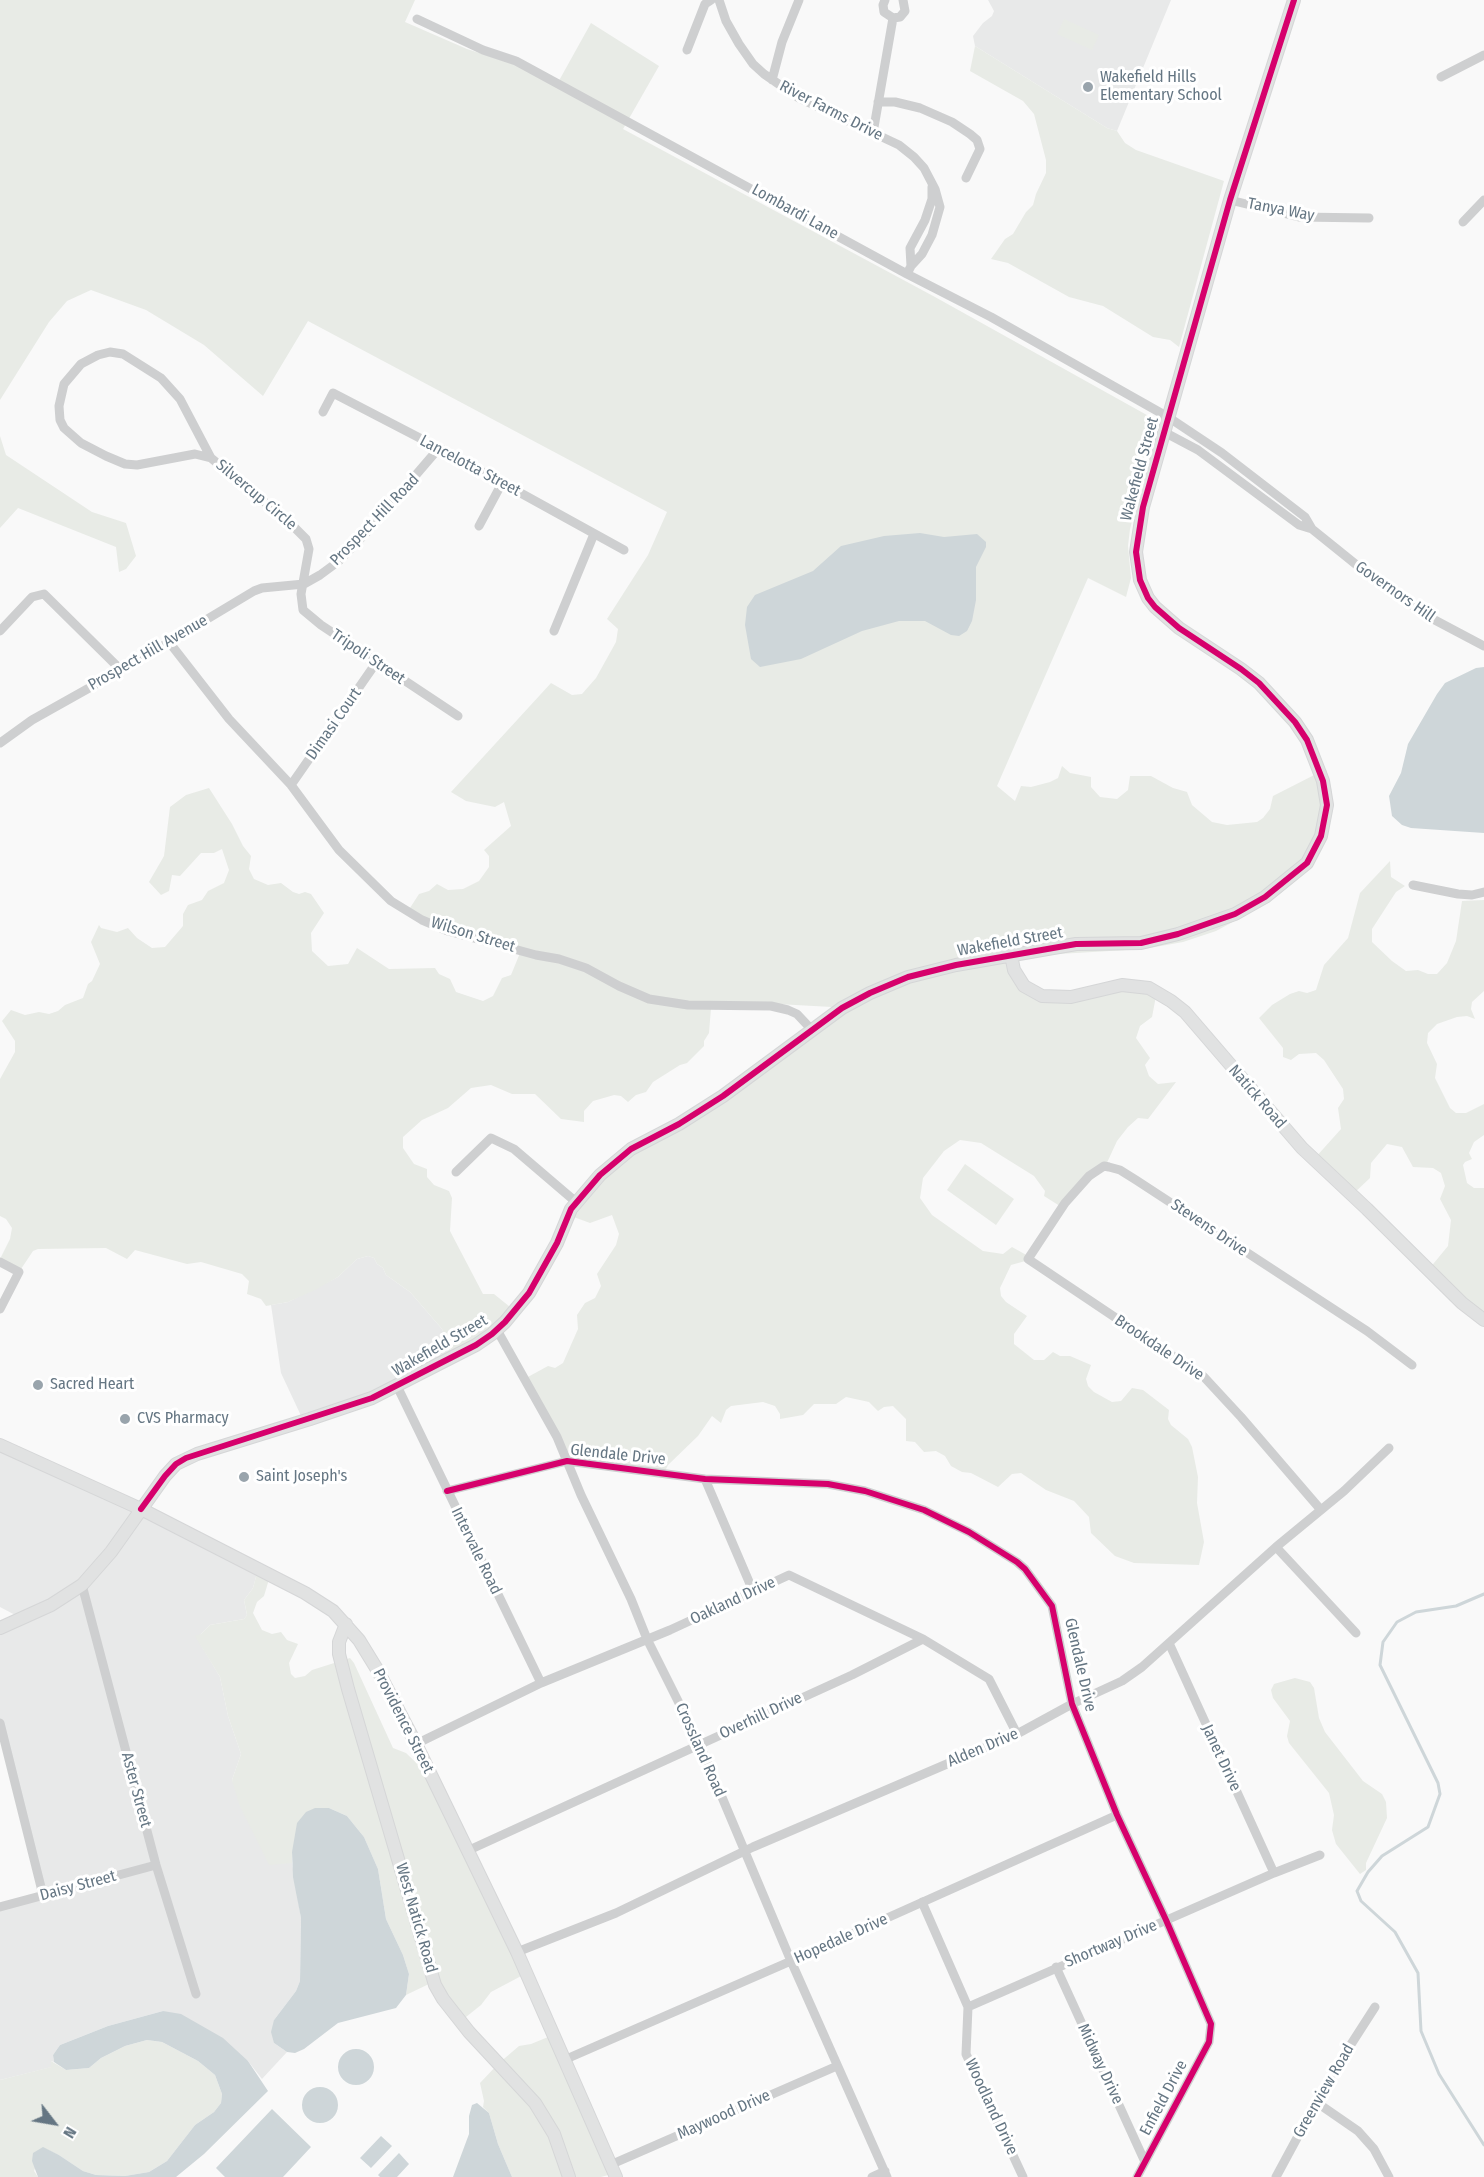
<!DOCTYPE html>
<html>
<head>
<meta charset="utf-8">
<style>
	body { margin:0 }
	#map { position:relative; width:1484px; height:2177px; overflow:hidden; background:#f9f9f9; font-family:"Fira Sans Condensed",sans-serif }
	canvas { display:block }
	.north { position:absolute; left:24px; top:2093px; width:60px; height:60px; -webkit-text-stroke:4px #fff; paint-order:stroke; rotate:121deg; font-size:16px; font-weight:700; line-height:24px; text-align:center; color:#657683 }
	.north::after { content:''; display:block; margin:auto; width:21px; height:27px; background:#657683; clip-path:polygon(50% 0,100% 100%,50% 72%,0 100%) }
</style>
</head>
<body>
<div id="map">
<canvas width="1484" height="2177"></canvas>
<div class="north">N</div>
</div>
<script>
const ctx = document.querySelector('canvas').getContext('2d');
ctx.lineJoin = 'round';
function fillPath(path, color) { ctx.fillStyle = color; ctx.fill(path, 'evenodd'); }
const shape = rows => new Path2D(rows.map(r => 'M' + r).join(''));
function trace(path, color, width, dash) { ctx.strokeStyle = color; ctx.lineWidth = width; ctx.lineCap = dash ? 'butt' : 'round'; ctx.setLineDash(dash || []); ctx.stroke(path); }
function drawText(font, color, halo, rows, align = 'center') {
  ctx.font = font + ' "Fira Sans Condensed",sans-serif'; ctx.lineWidth = 6; ctx.setLineDash([]); ctx.textBaseline = 'middle'; ctx.strokeStyle = halo; ctx.fillStyle = color; for (const [text, x, y, turn = 0] of rows) {
    ctx.save(); ctx.translate(x, y); ctx.rotate((+turn || 0) * Math.PI / 180); ctx.textAlign = isNaN(turn) ? turn : align; if (halo) ctx.strokeText(text, 0, 0); ctx.fillText(text, 0, 0); ctx.restore();
  }
}
const built = shape([
	[988,0,1171,0,1117,131,1107,128,975,46,973,36,983,23,992,16,994,11],
	[368,1256,374,1258,377,1264,383,1268,386,1275,410,1292,442,1329,453,1355,399,1387,303,1420,281,1373,271,1305,288,1302,338,1277,357,1259],
	[0,1445,258,1569,253,1588,244,1600,247,1615,244,1619,210,1625,197,1638,220,1677,228,1716,241,1754,232,1780,286,1863,292,1863,301,1918,300,1981,296,1991,274,2020,274,2043,287,2052,262,2079,248,2061,163,2011,108,2026,60,2045,53,2055,54,2062,51,2061,52,2067,0,2080,0,1908,42,1897,0,1728,0,1628,19,1617,0,1607]
]);
const green = shape([
	[0,0,415,0,405,22,467,49,514,64,556,86,591,23,659,66,623,129,935,297,1154,419,1157,426,1130,529,1128,546,1131,578,1126,597,1088,578,997,786,1015,801,1021,786,1031,787,1050,782,1058,778,1062,766,1070,773,1091,777,1091,787,1100,797,1117,799,1128,790,1130,776,1151,776,1173,788,1187,792,1192,805,1212,822,1227,825,1257,822,1263,818,1270,809,1273,796,1326,769,1332,792,1330,819,1306,871,1299,878,1270,902,1216,931,1183,942,1144,949,1007,957,1040,998,1112,989,1135,989,1156,996,1152,1017,1140,1026,1136,1038,1150,1058,1145,1065,1149,1076,1158,1084,1176,1082,1148,1119,1138,1118,1128,1127,1117,1141,1105,1167,1063,1208,1044,1196,1045,1191,1034,1176,981,1143,960,1140,944,1151,923,1178,920,1198,932,1215,983,1251,1003,1254,1012,1247,1030,1257,1029,1260,1011,1265,1000,1288,1001,1296,1006,1302,1027,1316,1014,1334,1014,1344,1034,1360,1044,1360,1053,1352,1060,1356,1070,1356,1091,1365,1086,1379,1088,1386,1094,1392,1112,1402,1121,1401,1132,1388,1143,1390,1169,1410,1168,1419,1171,1425,1188,1439,1192,1447,1198,1477,1197,1503,1204,1542,1199,1565,1134,1563,1115,1556,1091,1533,1089,1517,1074,1501,1046,1490,1021,1473,1012,1474,998,1487,971,1473,962,1472,951,1466,945,1456,936,1451,924,1452,915,1442,906,1441,906,1419,893,1406,884,1407,878,1411,869,1402,846,1397,836,1404,814,1404,803,1415,780,1419,780,1414,775,1406,763,1402,731,1406,726,1410,721,1423,712,1416,698,1436,668,1465,664,1473,567,1462,526,1378,548,1366,555,1368,563,1363,578,1329,577,1315,585,1303,595,1298,601,1286,597,1274,616,1245,619,1234,612,1215,590,1223,571,1216,605,1172,679,1124,835,1009,832,1007,759,1003,711,1008,709,1033,704,1041,704,1046,687,1063,680,1065,653,1082,646,1092,636,1095,628,1102,621,1096,614,1095,593,1101,584,1111,584,1122,561,1119,535,1094,512,1094,491,1085,471,1088,448,1108,422,1120,403,1137,403,1148,414,1164,427,1169,427,1177,434,1185,449,1191,452,1198,450,1231,483,1294,494,1294,515,1311,453,1355,442,1329,410,1292,386,1275,383,1268,377,1264,374,1258,368,1256,357,1259,338,1277,315,1290,288,1302,266,1306,261,1299,247,1294,249,1281,242,1274,201,1262,187,1264,135,1250,127,1259,106,1248,38,1249,33,1251,21,1269,0,1259,10,1239,12,1228,6,1219,0,1216,0,1079,15,1052,15,1041,2,1021,11,1010,25,1015,39,1012,49,1014,58,1011,65,1005,83,998,88,984,92,981,100,964,91,942,99,925,101,928,117,932,128,928,137,938,152,948,165,947,183,926,183,914,188,905,202,900,208,891,224,883,229,870,222,849,214,853,201,853,180,876,172,875,169,891,161,895,149,882,164,856,170,807,186,795,209,788,232,824,243,846,251,856,249,869,254,879,268,885,281,883,293,892,299,894,305,892,311,894,324,913,311,933,312,951,328,966,348,964,357,948,389,969,435,968,439,974,450,979,456,992,483,1001,493,996,502,978,511,975,520,953,459,935,408,911,419,894,429,891,437,884,448,890,463,889,479,881,489,867,489,856,484,850,511,826,504,802,495,807,466,801,451,792,551,683,572,695,582,694,596,678,616,642,618,629,607,619,648,555,667,512,308,321,263,396,204,345,146,310,91,290,67,301,49,322,0,400],
	[1064,19,1099,35,1092,50,1057,34],
	[975,46,1107,128,1117,131,1125,143,1136,150,1224,181,1179,347,1170,340,1153,337,1103,306,1069,297,1008,263,991,259,1005,239,1013,234,1026,212,1033,205,1036,194,1046,173,1046,160,1034,114,1023,101,970,71],
	[0,436,6,455,92,512,126,523,136,556,126,569,119,572,116,547,18,508,0,528],
	[1390,861,1391,877,1405,886,1396,892,1372,929,1372,942,1392,961,1406,971,1418,970,1428,974,1437,974,1447,963,1456,941,1462,901,1484,900,1484,991,1472,1002,1471,1009,1475,1019,1467,1016,1457,1017,1437,1024,1428,1033,1427,1043,1437,1064,1435,1078,1450,1108,1456,1113,1466,1113,1484,1104,1484,1135,1474,1142,1469,1153,1472,1159,1465,1162,1463,1165,1467,1183,1474,1188,1484,1188,1484,1320,1429,1269,1448,1246,1451,1220,1440,1199,1445,1186,1441,1173,1433,1168,1413,1167,1402,1147,1387,1144,1371,1163,1370,1178,1352,1195,1315,1158,1341,1129,1338,1108,1344,1099,1343,1089,1324,1060,1316,1053,1299,1054,1291,1060,1283,1057,1283,1048,1259,1018,1272,1005,1290,994,1299,991,1307,993,1316,990,1324,965,1348,938,1360,893],
	[965,1164,1014,1199,996,1225,947,1190],
	[258,1569,270,1576,264,1596,257,1602,253,1613,262,1630,272,1634,281,1632,287,1640,298,1644,289,1663,291,1674,295,1678,305,1676,312,1670,350,1658,354,1663,393,1748,406,1753,431,1777,525,1974,491,1992,481,2005,461,2021,431,1983,406,1995,409,1974,403,1955,386,1919,378,1869,364,1837,347,1816,329,1808,292,1852,292,1863,269,1865,239,1804,232,1780,241,1754,228,1716,220,1677,195,1636,201,1634,210,1625,244,1619,247,1615,244,1600,253,1588],
	[1295,1678,1310,1682,1314,1688,1319,1718,1325,1732,1363,1781,1382,1794,1386,1802,1387,1818,1366,1863,1366,1870,1360,1874,1336,1844,1332,1830,1334,1815,1329,1793,1289,1743,1287,1736,1290,1721,1273,1698,1271,1690,1274,1684],
	[553,2035,612,2174,601,2177,512,2177,498,2144,489,2113,483,2107,484,2101,480,2083,498,2064,519,2046,531,2044],
	[147,2040,162,2042,198,2061,215,2075,222,2094,221,2103,214,2112,195,2125,167,2161,149,2172,125,2176,96,2175,83,2171,59,2155,43,2148,34,2171,38,2177,0,2177,0,2080,51,2067,51,2061,66,2070,89,2068,101,2058,125,2046]
]);
const water = shape([
	[920,533,944,537,977,534,986,542,986,547,976,567,976,600,972,621,967,631,959,636,951,635,925,621,899,621,862,631,801,659,760,667,751,659,745,625,747,607,755,595,813,571,841,546,884,536],
	[1484,667,1484,833,1411,828,1402,825,1392,816,1389,796,1401,773,1408,744,1437,694,1445,683,1476,668],
	[315,1808,329,1808,347,1816,364,1837,378,1869,386,1919,403,1955,409,1974,406,1995,396,2008,338,2023,304,2049,295,2053,287,2052,274,2043,271,2032,274,2020,296,1991,300,1981,301,1918,293,1877,292,1852,297,1823,306,1812],
	[163,2011,181,2014,223,2038,248,2061,268,2091,204,2154,176,2177,38,2177,32,2161,33,2153,43,2147,59,2155,83,2171,96,2175,125,2176,149,2172,167,2161,195,2125,214,2112,221,2103,222,2094,215,2075,198,2061,162,2042,147,2040,125,2046,101,2058,89,2068,66,2070,54,2062,53,2055,60,2045,108,2026],
	'338 2067a18 18 0 1 1 36 0a18 18 0 1 1-36 0Z',
	'302 2105a18 18 0 1 1 36 0a18 18 0 1 1-36 0Z',
	[477,2103,489,2113,498,2144,512,2177,453,2177,469,2134,469,2116,472,2105],
	[272,2109,311,2147,283,2177,225,2177,216,2168],
	[381,2136,392,2146,371,2168,360,2158],
	[399,2153,409,2164,397,2177,380,2177,378,2175]
]);
const stream = shape([
	[1484,1594,1456,1606,1416,1612,1397,1622,1383,1642,1380,1665,1438,1783,1440,1794,1428,1827,1382,1856,1368,1872,1357,1891,1361,1901,1395,1932,1418,1973,1421,2031,1439,2074,1484,2145]
]);
const street = shape([
	[719,0,726,21,739,44,753,64,764,74,799,98,899,145,914,157,924,168,935,189,940,207,932,235,922,254,911,266,907,274],
	[885,0,883,5,884,12,893,18,900,17,905,11,903,0],
	[417,19,483,50,516,61,907,274,991,317,1168,417,1222,453,1305,517,1312,529,1379,583,1431,618,1484,646],
	[687,50,705,4,711,0],
	[1441,77,1484,55],
	[772,80,782,42,799,0],
	[878,102,895,102,920,108,952,122,970,134,977,140,980,149,966,178],
	[873,133,893,18],
	[1230,200,1299,217,1369,218],
	[1463,222,1484,200],
	[911,266,910,248,925,220,932,199,932,187],
	[323,412,333,393,439,448,624,550],
	[1164,432,1198,450,1299,525,1312,529],
	[211,458,195,454,137,465,125,464,106,456,81,443,64,428,60,420,59,406,64,384,81,364,98,355,110,352,123,354,161,378,180,399,211,458,289,522,306,539,309,549,301,594,303,610,321,625,458,716],
	[479,526,502,483],
	[0,631,32,597,44,594,121,670],
	[554,631,594,534],
	[169,642,229,719,291,785,339,850,391,901,422,920,448,931,536,955,559,959,586,968,619,986,649,999,688,1005,771,1006,788,1010,797,1014,812,1030],
	[0,743,32,720,139,660,254,591,262,588,304,584,320,575,339,561,366,533,439,448],
	[291,785,376,663],
	[1413,885,1458,894,1472,895,1484,892],
	[456,1172,491,1138,514,1149,576,1202],
	[0,1262,19,1272,0,1309],
	[497,1330,557,1437,581,1495,631,1599,647,1639,700,1745,791,1961,887,2177],
	[397,1386,541,1683],
	[705,1479,753,1591],
	[447,1491,567,1461,705,1479,828,1484,865,1491,924,1510,969,1532,1017,1562,1025,1569,1052,1606,1072,1704,1117,1815,1166,1920,1211,2024,1209,2042,1137,2177],
	[1321,1510,1241,1417,1204,1377,1028,1259,1065,1203,1089,1176,1104,1166,1109,1167,1120,1170,1136,1180,1367,1331,1412,1365],
	[1276,1547,1356,1633],
	[82,1585,156,1865,196,1994],
	[1169,1643,1274,1873],
	[0,1723,43,1895],
	[416,1744,541,1683,670,1630,789,1575,923,1639,989,1679,1017,1734],
	[467,1851,852,1675,923,1639],
	[922,1902,968,2007,966,2054,1023,2177],
	[0,1907,156,1865],
	[517,1952,616,1913,753,1847,1017,1734,1072,1704,1122,1681,1142,1667,1276,1547,1344,1491,1389,1448],
	[1056,1967,1145,2162],
	[968,2007,1274,1873,1320,1855],
	[564,2060,791,1961,1117,1815],
	[1316,2102,1358,2131,1374,2149,1389,2177],
	[610,2165,837,2066],
	[872,2177,885,2171],
	[1276,2177,1330,2077,1375,2007]
]);
const secondary = shape([
	[1011,955,1014,970,1024,986,1042,996,1071,997,1122,985,1149,988,1171,1001,1185,1012,1302,1148,1367,1209,1462,1303,1484,1320],
	[0,1445,141,1509,305,1593,333,1611,359,1640,378,1671,416,1744,517,1952,616,2177],
	[346,1624,339,1642,339,1654,348,1689,435,1985,443,1999,469,2032,535,2103,554,2134,569,2177],
	[0,1628,51,1605,82,1585,111,1552,165,1476,176,1464,197,1454,310,1419,372,1398,476,1345,492,1334,505,1322,529,1293,557,1243,571,1209,600,1175,631,1149,679,1124,723,1096,842,1008,870,993,908,977,956,965,1076,944,1141,943,1178,934,1235,914,1265,897,1307,863,1321,836,1327,805,1323,781,1307,740,1295,722,1259,683,1241,669,1179,628,1155,607,1148,598,1140,580,1136,552,1143,507,1230,200,1294,0]
]);
const cycleway = shape([
	[447,1491,567,1461,705,1479,828,1484,865,1491,924,1510,969,1532,1017,1562,1025,1569,1052,1606,1072,1704,1117,1815,1166,1920,1211,2024,1209,2042,1137,2177],
	[141,1509,165,1476,176,1464,186,1458,372,1398,476,1345,492,1334,505,1322,529,1293,557,1243,571,1209,600,1175,631,1149,679,1124,723,1096,842,1008,870,993,908,977,956,965,1076,944,1141,943,1178,934,1235,914,1265,897,1307,863,1321,836,1327,805,1323,781,1307,740,1295,722,1259,683,1241,669,1179,628,1155,607,1148,598,1140,580,1136,552,1143,507,1230,200,1294,0]
]);
const markers = [
	[1088,87,6,"#99a4ac"],
	[38,1385,6,"#99a4ac"],
	[125,1419,6,"#99a4ac"],
	[244,1477,6,"#99a4ac"]
];
const poiNames = [
	["Wakefield Hills",1100,78],
	["Elementary School",1100,96],
	["Sacred Heart",50,1385],
	["CVS Pharmacy",137,1419],
	["Saint Joseph's",256,1477]
];
const streetNames = [
	["River Farms Drive",831,111,27],
	["Tanya Way",1281,210,11],
	["Lombardi Lane",795,212,29],
	["Lancelotta Street",470,466,28],
	["Wakefield Street",1140,469,-75],
	["Silvercup Circle",256,495,40],
	["Prospect Hill Road",375,520,-46],
	["Governors Hill",1395,592,35],
	["Prospect Hill Avenue",148,653,-30],
	["Tripoli Street",368,657,34],
	["Dimasi Court",334,724,-55],
	["Wilson Street",473,935,17],
	["Wakefield Street",1010,942,-10],
	["Natick Road",1257,1097,49],
	["Stevens Drive",1209,1228,34],
	["Wakefield Street",440,1346,-30],
	["Brookdale Drive",1159,1348,34],
	["Glendale Drive",618,1455,6],
	["Intervale Road",476,1551,64],
	["Oakland Drive",733,1601,-25],
	["Glendale Drive",1080,1665,77],
	["Overhill Drive",761,1716,-25],
	["Providence Street",403,1721,63],
	["Alden Drive",983,1748,-23],
	["Crossland Road",700,1750,66],
	["Janet Drive",1221,1758,65],
	["Aster Street",136,1790,75],
	["Daisy Street",78,1886,-15],
	["West Natick Road",416,1918,74],
	["Hopedale Drive",841,1939,-24],
	["Shortway Drive",1111,1944,-23],
	["Midway Drive",1100,2064,65],
	["Greenview Road",1324,2091,-60],
	["Enfield Drive",1164,2098,-62],
	["Woodland Drive",991,2107,65],
	["Maywood Drive",724,2115,-24]
];
fillPath(built, '#e8e9e9');
fillPath(green, '#e8ebe6');
fillPath(water, '#ced6d9');
trace(stream, '#ced6d9', 3);
trace(secondary, '#d5d6d7', 14);
trace(street, '#cecfd0', 9);
trace(secondary, '#e1e2e2', 12);
trace(cycleway, '#d6006c', 6);
for (const [x, y, r, color] of markers) { const dot = new Path2D(); dot.arc(x, y, r, 0, 2 * Math.PI); ctx.fillStyle = color; ctx.fill(dot); trace(dot, '#fff', 2); }
drawText('16px', '#657683', '#fff', poiNames, 'left');
drawText('16px', '#657683', '#fff', streetNames);
</script>
</body>
</html>
